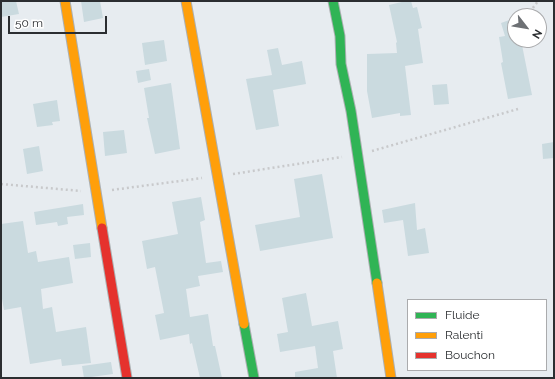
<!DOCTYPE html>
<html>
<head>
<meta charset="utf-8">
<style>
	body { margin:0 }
	#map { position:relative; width:555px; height:379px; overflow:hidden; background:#e7ecf0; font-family:Raleway,sans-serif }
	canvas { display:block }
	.frame { position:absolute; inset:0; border:2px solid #2b2e31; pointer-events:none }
	.legend { position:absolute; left:407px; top:299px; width:140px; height:72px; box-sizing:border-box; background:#fff; border:1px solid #aaabad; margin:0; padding:5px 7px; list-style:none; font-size:12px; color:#2b2e31 }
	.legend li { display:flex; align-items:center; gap:8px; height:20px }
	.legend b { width:20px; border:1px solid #aaabad }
	.north { position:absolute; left:507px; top:8px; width:40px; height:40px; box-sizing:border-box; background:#fff; border:1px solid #aaabad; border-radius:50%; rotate:121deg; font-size:11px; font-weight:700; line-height:16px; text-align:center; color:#2b2e31 }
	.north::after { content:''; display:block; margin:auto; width:14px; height:18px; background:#6d7074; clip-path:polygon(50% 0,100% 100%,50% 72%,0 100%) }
	.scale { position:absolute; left:8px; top:16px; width:99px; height:18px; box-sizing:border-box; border:2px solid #2b2e31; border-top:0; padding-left:5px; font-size:12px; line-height:14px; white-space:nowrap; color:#2b2e31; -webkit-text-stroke:3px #fff; paint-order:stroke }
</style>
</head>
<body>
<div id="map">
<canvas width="555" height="379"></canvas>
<div class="frame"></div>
<ul class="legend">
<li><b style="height:5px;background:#30b455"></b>Fluide</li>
<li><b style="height:5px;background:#ff9f0a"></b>Ralenti</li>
<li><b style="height:5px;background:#e5322d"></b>Bouchon</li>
</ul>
<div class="north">N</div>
<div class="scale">50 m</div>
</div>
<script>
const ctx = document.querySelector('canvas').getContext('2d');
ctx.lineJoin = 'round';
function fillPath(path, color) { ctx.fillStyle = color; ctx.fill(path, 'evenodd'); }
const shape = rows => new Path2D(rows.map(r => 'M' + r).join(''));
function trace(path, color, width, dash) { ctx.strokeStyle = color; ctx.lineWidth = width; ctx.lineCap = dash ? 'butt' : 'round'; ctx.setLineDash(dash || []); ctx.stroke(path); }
const building = shape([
	[1,1,16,1,19,14,1,17],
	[81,1,100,1,103,18,84,22],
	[406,1,411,1,413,8,417,7,422,28,418,29,423,63,405,66,411,115,400,116,400,113,372,118,367,91,367,54,397,53,396,43,397,42,389,5],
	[515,18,515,40,521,40,532,95,508,99,501,63,503,62,499,37,505,36,501,23],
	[164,40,167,61,145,65,142,43],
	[278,48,282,65,302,61,306,84,273,90,279,126,256,130,246,79,272,75,267,50],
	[149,69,151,80,138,83,136,71],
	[171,83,180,149,155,154,147,118,149,118,144,88],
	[447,84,449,104,434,105,432,85],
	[57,100,60,121,52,122,53,125,37,127,33,104],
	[124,130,127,153,105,156,103,132],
	[554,142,554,158,543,159,542,144],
	[39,146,43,171,27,174,23,149],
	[322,174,333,238,260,251,255,225,300,217,294,179],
	[201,197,205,220,200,222,206,263,221,261,223,272,198,276,200,286,186,289,190,317,208,314,213,346,215,346,222,378,200,378,192,343,190,344,189,334,160,340,155,315,164,313,155,267,147,269,142,241,178,234,172,202],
	[415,203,417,230,425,228,429,253,408,256,403,220,384,223,382,210],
	[83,204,84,215,67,217,68,224,58,226,57,222,36,225,34,212],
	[23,221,28,253,36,251,38,262,69,257,73,283,41,289,43,309,52,307,56,332,86,327,91,363,62,366,61,359,30,364,21,307,4,310,1,293,1,224],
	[90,243,91,257,75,259,73,245],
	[306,293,312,326,338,321,343,349,333,351,337,378,295,378,295,372,318,368,315,346,280,352,277,334,288,332,282,298],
	[111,362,113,374,84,378,82,366]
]);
const path = shape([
	[527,16,538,1],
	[372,151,518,109],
	[233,174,342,157],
	[1,184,81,191],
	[112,190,202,178]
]);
const fast = shape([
	[333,1,340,36,341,64,351,111,377,283],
	[244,324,254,378]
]);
const slow = shape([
	[65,1,102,228],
	[186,1,244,324],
	[377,283,391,378]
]);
const jam = shape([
	[102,228,127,378]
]);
fillPath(building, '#cadadf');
trace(fast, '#acb0b2', 11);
trace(slow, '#acb0b2', 11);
trace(jam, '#acb0b2', 11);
trace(path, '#c8c9cb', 2.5, [2, 3]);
trace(fast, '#30b455', 9);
trace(slow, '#ff9f0a', 9);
trace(jam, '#e5322d', 9);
</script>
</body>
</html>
